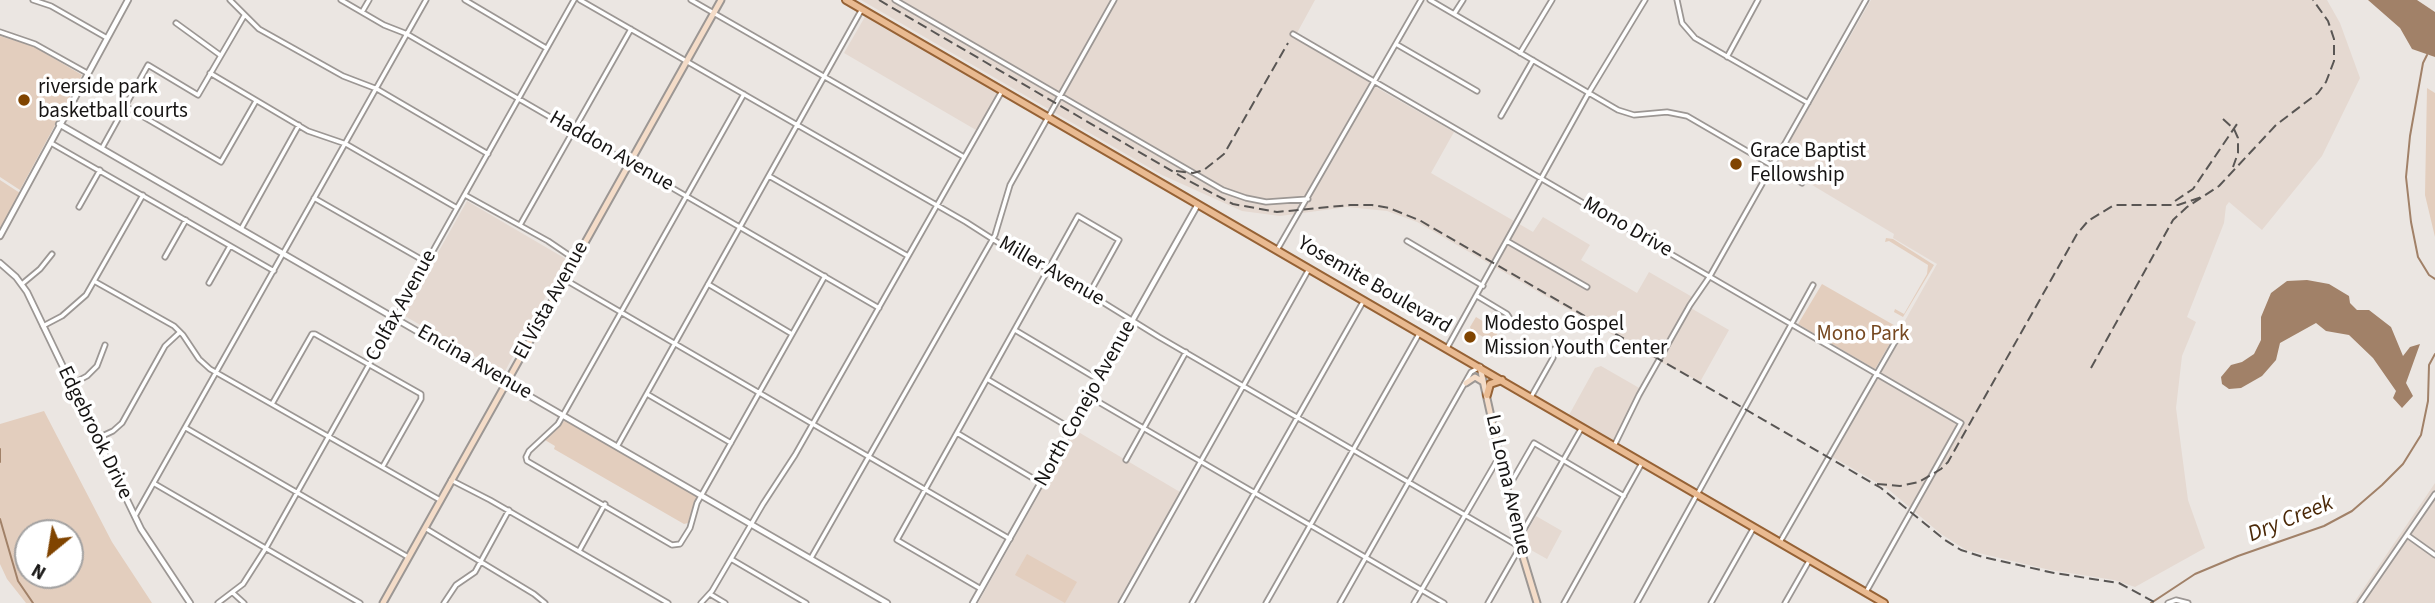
<!DOCTYPE html>
<html>
<head>
<meta charset="utf-8">
<style>
	body { margin:0 }
	#map { position:relative; width:2435px; height:603px; overflow:hidden; background:#ebe6e2; font-family:"Source Sans 3",sans-serif }
	canvas { display:block }
	.north { position:absolute; left:14px; top:519px; width:70px; height:70px; box-sizing:border-box; background:#fff; border:2px solid #a2a1a1; border-radius:50%; rotate:210deg; font-size:19px; font-weight:700; line-height:28px; text-align:center; color:#161413 }
	.north::after { content:''; display:block; margin:auto; width:24px; height:32px; background:#804400; clip-path:polygon(50% 0,100% 100%,50% 72%,0 100%) }
</style>
</head>
<body>
<div id="map">
<canvas width="2435" height="603"></canvas>
<div class="north">N</div>
</div>
<script>
const ctx = document.querySelector('canvas').getContext('2d');
ctx.lineJoin = 'round';
function fillPath(path, color) { ctx.fillStyle = color; ctx.fill(path, 'evenodd'); }
const shape = rows => new Path2D(rows.map(r => 'M' + r).join(''));
function trace(path, color, width, dash) { ctx.strokeStyle = color; ctx.lineWidth = width; ctx.lineCap = dash ? 'butt' : 'round'; ctx.setLineDash(dash || []); ctx.stroke(path); }
function drawText(font, color, halo, rows, align = 'center') {
  ctx.font = font + ' "Source Sans 3",sans-serif'; ctx.lineWidth = 7; ctx.setLineDash([]); ctx.textBaseline = 'middle'; ctx.strokeStyle = halo; ctx.fillStyle = color; for (const [text, x, y, turn = 0] of rows) {
    ctx.save(); ctx.translate(x, y); ctx.rotate((+turn || 0) * Math.PI / 180); ctx.textAlign = isNaN(turn) ? turn : align; if (halo) ctx.strokeText(text, 0, 0); ctx.fillText(text, 0, 0); ctx.restore();
  }
}
const built = shape([
	[861,0,1315,0,1297,33,1375,79,1372,85,1454,132,1431,173,1533,232,1543,217,1590,245,1581,260,1637,293,1649,272,1694,298,1689,307,1729,330,1700,382,1653,358,1417,222,1387,211,1347,207,1280,216,1242,211,1162,175],
	[1871,0,2327,0,2340,23,2360,78,2322,156,2262,230,2229,202,2226,206,2224,223,2187,317,2196,322,2182,356,2176,408,2188,500,2205,548,2135,587,2114,580,2050,570,1966,550,1941,534,1888,489,1829,455,1937,264,1893,238,1894,234,1777,164],
	[866,15,999,92,976,130,844,53],
	[467,201,566,259,504,373,403,315],
	[1601,366,1641,389,1613,441,1569,415,1595,368],
	[1075,430,1180,492,1117,603,978,603],
	[2435,483,2435,603,2352,603,2355,601],
	[1536,516,1562,531,1547,559,1522,545,1522,540]
]);
const green = shape([
	[0,36,33,46,82,75,20,190,0,177],
	[2427,88,2435,93,2435,237,2425,195],
	[0,180,20,193,0,233],
	[1886,238,1893,239,1934,265,1903,317,1894,312,1895,309,1904,314,1927,274,1928,265,1889,241,1885,242],
	[1822,284,1899,328,1875,369,1798,324],
	[1476,317,1499,331,1492,342,1471,330,1470,327],
	[44,411,112,542,152,603,26,603,7,579,0,564,0,424],
	[70,533,70,575,28,575,28,533],
	[566,419,697,497,688,523,684,524,554,449,555,446,545,440],
	[1027,554,1077,582,1065,603,1015,575]
]);
const water = shape([
	[2368,0,2417,0,2435,12,2435,57,2412,49,2400,28],
	[2307,280,2329,284,2349,296,2350,303,2357,310,2369,310,2391,327,2403,356,2410,347,2420,344,2406,383,2413,396,2402,408,2393,398,2396,391,2373,358,2349,335,2326,331,2316,323,2280,343,2276,360,2262,376,2241,388,2229,389,2222,384,2221,377,2231,365,2242,362,2254,354,2261,340,2261,317,2271,293,2287,281]
]);
const stream = shape([
	[2427,55,2423,63,2410,136,2406,177,2411,222,2418,257,2429,275,2435,279],
	[0,449,0,462],
	[0,519,18,581,33,603],
	[2151,603,2195,574,2238,556,2324,526,2352,511,2382,485,2403,464,2421,435,2428,401,2429,365,2435,354]
]);
const minor = shape([
	[33,0,51,6,107,38],
	[230,0,259,29,343,76,377,89,488,154],
	[341,0,384,25,407,34,879,308],
	[465,0,546,48],
	[580,0,966,222,1019,256,1049,269,1159,337,1520,547,1488,603],
	[691,0,964,157],
	[895,0,1223,190,1246,198,1266,202,1308,199],
	[1430,0,1618,110,1634,115,1667,112,1687,116,1802,183],
	[1677,0,1682,23,1695,38,1808,103],
	[362,12,369,0],
	[1454,14,1463,0],
	[176,23,220,55],
	[0,32,35,44,87,73],
	[1293,34,1961,423,1866,592],
	[1396,44,1477,91],
	[1520,53,1552,0],
	[1727,57,1758,0],
	[210,73,308,131,346,144,457,208],
	[744,94,558,424,529,451,526,457,527,461,672,545,680,544,690,528,697,503,825,276],
	[125,106,221,162,256,101],
	[1501,116,1533,60],
	[51,143,274,271],
	[102,148,148,65,198,95,244,16],
	[769,176,908,256],
	[465,195,548,241,576,260],
	[314,198,426,262],
	[79,207,100,170],
	[520,225,631,29],
	[241,229,299,125],
	[1407,241,1483,286],
	[1507,241,1587,287],
	[1277,250,1421,0],
	[165,257,186,220],
	[564,279,1010,539],
	[94,281,174,326,183,335,199,359,210,369,440,500],
	[209,283,230,246],
	[22,284,40,269,52,254],
	[708,284,792,334],
	[1477,296,1507,314,1513,323],
	[43,326,62,316,86,295,143,195],
	[1015,330,1099,380],
	[1447,348,1588,94,1645,0],
	[987,379,1072,429],
	[72,384,87,376,97,366,105,345],
	[647,394,731,443],
	[1090,397,1444,603],
	[1531,397,1553,358,1554,349],
	[272,404,312,334,315,334,421,394,421,399,383,466],
	[186,428,408,557],
	[957,433,1041,483],
	[98,438,113,431,122,423,165,346,180,332],
	[618,445,862,9],
	[1614,446,1639,395,1690,305,1710,276,1866,0],
	[1126,460,1186,352],
	[451,480,490,500,668,603],
	[155,484,360,603],
	[1508,488,1534,443,1624,496],
	[135,516,426,0],
	[425,528,534,594,545,603],
	[2407,535,2435,555],
	[1519,538,1581,429],
	[1780,542,1903,328],
	[579,551,605,504],
	[811,558,995,235,1010,185,1114,0],
	[731,559,806,603],
	[981,589,897,540,1078,216,1119,240,1089,294],
	[233,593,244,603],
	[710,594,725,603],
	[218,603,243,584,266,548,574,0],
	[444,603,456,585,475,572,509,510],
	[701,603,712,591,763,504,795,455,1002,91],
	[1121,603,1309,269],
	[1192,603,1363,302],
	[1266,603,1419,334],
	[1340,603,1471,372,1478,368],
	[1414,603,1499,457],
	[1564,603,1642,463],
	[1637,603,1813,285],
	[1711,603,1753,529],
	[1785,603,1809,561],
	[2168,603,2176,600,2188,603],
	[2360,603,2435,494]
]);
const tertiary = shape([
	[59,124,887,603],
	[0,236,128,0],
	[0,263,16,277,27,292,141,529,190,603],
	[973,603,1198,204]
]);
const secondary = shape([
	[1480,367,1520,547,1537,603],
	[1466,383,1475,377,1483,382],
	[383,603,721,0]
]);
const primary = shape([
	[846,0,1884,603],
	[1487,395,1490,384,1502,380]
]);
const rail = shape([
	[879,0,1189,181,1233,204,1277,212,1350,205,1372,205,1389,208,1421,221,1881,488,1945,540,1961,550,1983,557,2054,573,2119,583,2156,603],
	[2223,119,2234,129,2238,138,2238,153,2233,167],
	[1176,171,1193,173,1204,170,1224,154,1288,43],
	[2175,201,2193,189,2237,124],
	[2091,368,2173,220,2187,207,2219,186,2276,125,2318,93,2326,82,2334,61,2334,39,2328,21,2313,0],
	[1877,484,1900,486,1919,482,1941,469,1948,462,2077,234,2088,221,2114,205,2178,205,2205,196]
]);
const markers = [
	[24,100,7,"#804400"],
	[1736,164,7,"#804400"],
	[1470,337,7,"#804400"]
];
const poiNames = [
	["riverside park",38,88],
	["basketball courts",38,112],
	["Grace Baptist",1750,152],
	["Fellowship",1750,176],
	["Modesto Gospel",1484,325],
	["Mission Youth Center",1484,349]
];
const streetNames = [
	["Haddon Avenue",611,152,30],
	["Mono Drive",1627,228,30],
	["Miller Avenue",1051,272,30],
	["Yosemite Boulevard",1374,286,30],
	["El Vista Avenue",552,301,-61],
	["Colfax Avenue",402,306,-61],
	["Encina Avenue",474,363,30],
	["North Conejo Avenue",1086,404,-61],
	["Edgebrook Drive",94,433,64],
	["La Loma Avenue",1507,485,77]
];
const parkNames = [
	["Mono Park",1863,335]
];
const waterNames = [
	["Dry Creek",2291,520,-22]
];
fillPath(built, '#e5d9d1');
fillPath(green, '#e3cebe');
fillPath(water, '#a18168');
trace(stream, '#a18168', 2);
trace(minor, '#9c9794', 7);
trace(tertiary, '#9c9794', 8);
trace(secondary, '#9c9794', 9);
trace(primary, '#966235', 10);
trace(minor, '#fff', 3.5);
trace(tertiary, '#fff', 4.5);
trace(secondary, '#f4dcc8', 5);
trace(primary, '#e9ba91', 6);
trace(rail, '#595654', 2, [10, 5]);
for (const [x, y, r, color] of markers) { const dot = new Path2D(); dot.arc(x, y, r, 0, 2 * Math.PI); ctx.fillStyle = color; ctx.fill(dot); trace(dot, '#fff', 2.5); }
drawText('21px', '#161413', '#fff', poiNames, 'left');
drawText('21px', '#161413', '#fff', streetNames);
drawText('21px', '#764820', '#fff', parkNames);
drawText('italic 23px', '#4b2908', '#fff', waterNames);
</script>
</body>
</html>
